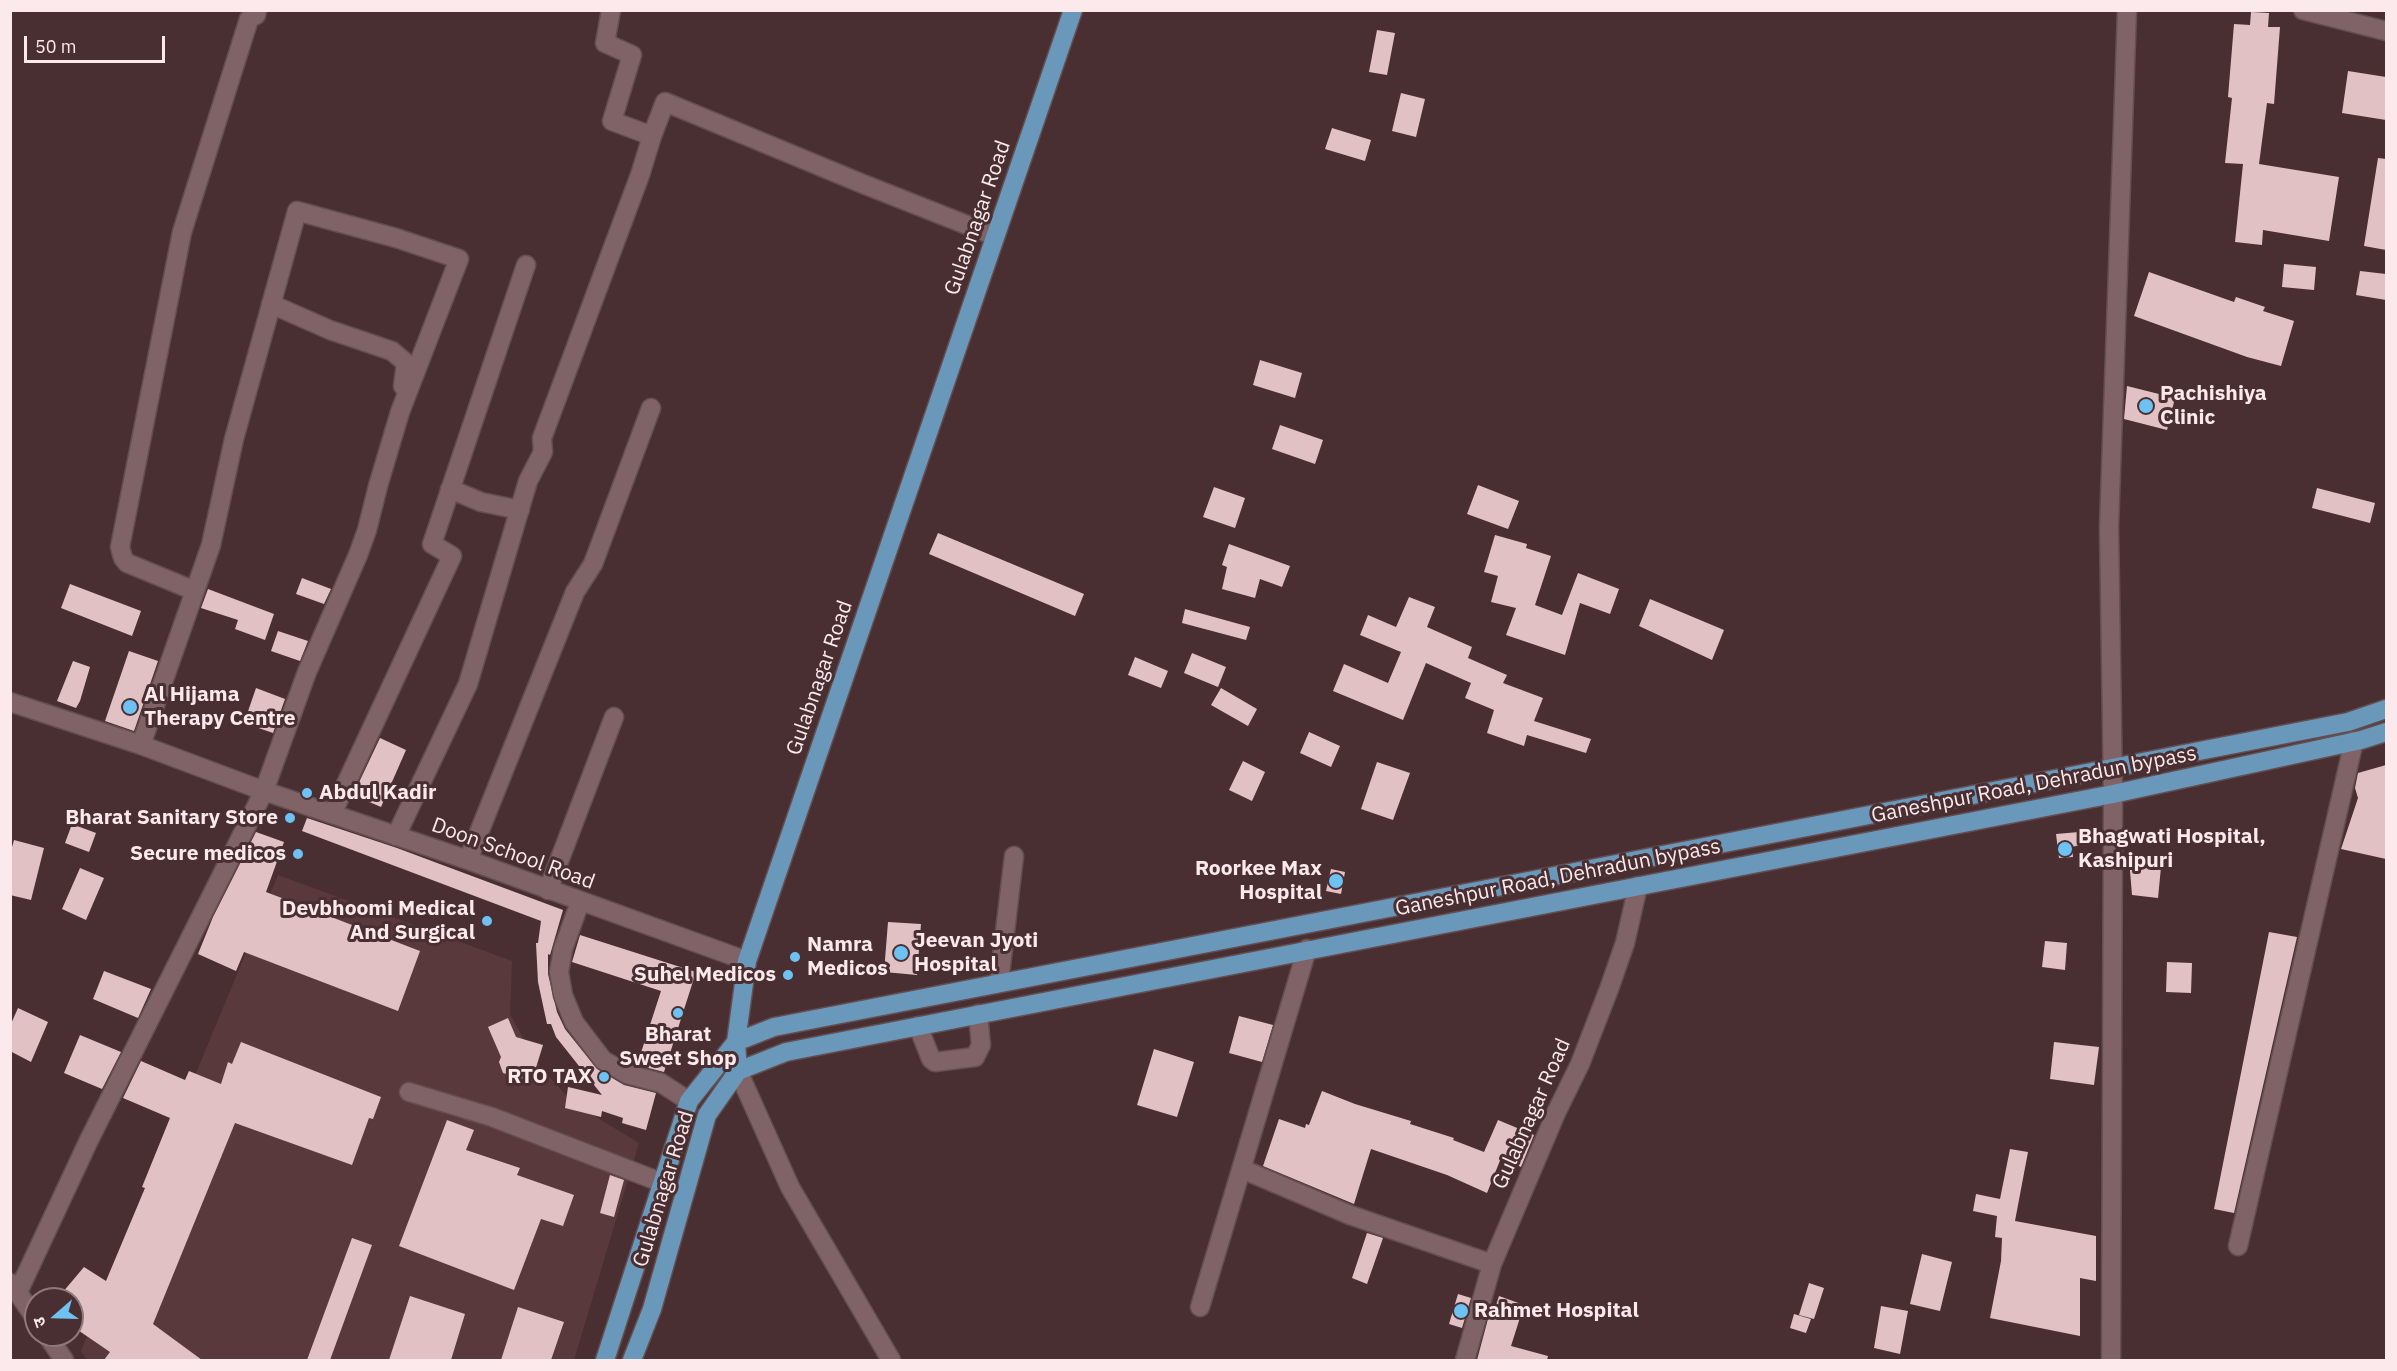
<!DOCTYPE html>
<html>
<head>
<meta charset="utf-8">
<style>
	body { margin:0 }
	#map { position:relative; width:2397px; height:1371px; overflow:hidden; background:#492f32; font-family:"IBM Plex Sans","Noto Sans Devanagari",sans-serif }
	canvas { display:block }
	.frame { position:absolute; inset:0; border:12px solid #fbe9eb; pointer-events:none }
	.north { position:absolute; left:24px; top:1287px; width:60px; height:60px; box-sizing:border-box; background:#492f32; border:2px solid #90797c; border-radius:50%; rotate:250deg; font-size:16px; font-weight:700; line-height:24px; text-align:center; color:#fbe9eb }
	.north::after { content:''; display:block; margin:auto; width:21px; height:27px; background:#6ec2f3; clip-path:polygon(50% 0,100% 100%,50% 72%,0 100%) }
	.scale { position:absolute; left:24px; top:36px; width:141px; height:27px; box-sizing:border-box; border:3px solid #fbe9eb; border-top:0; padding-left:8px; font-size:18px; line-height:21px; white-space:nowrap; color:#fbe9eb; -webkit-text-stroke:4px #492f32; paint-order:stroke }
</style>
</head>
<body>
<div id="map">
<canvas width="2397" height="1371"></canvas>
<div class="frame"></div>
<div class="north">उ</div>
<div class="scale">50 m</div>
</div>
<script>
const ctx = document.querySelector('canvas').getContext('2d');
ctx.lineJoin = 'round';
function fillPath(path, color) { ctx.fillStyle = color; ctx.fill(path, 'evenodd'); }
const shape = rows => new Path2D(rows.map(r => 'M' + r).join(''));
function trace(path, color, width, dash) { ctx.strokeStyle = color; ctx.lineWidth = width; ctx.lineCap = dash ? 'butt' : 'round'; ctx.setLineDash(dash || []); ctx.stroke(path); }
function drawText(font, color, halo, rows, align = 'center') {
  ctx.font = font + ' "IBM Plex Sans",sans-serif'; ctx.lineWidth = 6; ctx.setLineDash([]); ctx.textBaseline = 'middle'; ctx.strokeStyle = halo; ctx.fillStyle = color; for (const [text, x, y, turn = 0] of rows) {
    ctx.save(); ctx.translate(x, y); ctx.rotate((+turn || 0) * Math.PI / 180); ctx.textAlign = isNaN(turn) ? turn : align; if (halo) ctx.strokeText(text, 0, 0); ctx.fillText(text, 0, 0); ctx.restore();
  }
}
const built = shape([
	[278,875,512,961,510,1014,537,1063,573,1103,639,1143,574,1360,87,1360,81,1351]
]);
const building = shape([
	[2251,12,2269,13,2268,27,2280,27,2274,104,2267,103,2259,164,2339,177,2329,241,2263,230,2262,245,2235,242,2243,164,2225,163,2232,98,2228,97,2234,24,2250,25],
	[1377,30,1395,33,1387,75,1369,72],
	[2348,71,2386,77,2386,120,2342,113],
	[1401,93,1425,99,1416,137,1392,131],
	[1332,128,1371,140,1365,161,1325,149],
	[2378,158,2386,159,2386,250,2364,246],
	[2284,264,2316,267,2314,290,2282,287],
	[2360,271,2386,274,2386,300,2356,295],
	[2149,272,2234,302,2236,297,2265,307,2263,311,2294,321,2281,366,2247,357,2134,316],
	[1260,360,1302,373,1295,398,1253,385],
	[2127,386,2175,398,2167,430,2124,419],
	[1280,425,1323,440,1315,464,1272,449],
	[1478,485,1519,501,1508,529,1467,514],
	[1214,487,1245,498,1235,528,1203,517],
	[2317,488,2375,503,2370,523,2312,508],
	[938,533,1084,594,1075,616,929,554],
	[1495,535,1527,544,1526,548,1551,556,1535,605,1562,615,1578,573,1619,589,1610,614,1580,603,1565,655,1506,635,1516,608,1491,602,1498,576,1484,572],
	[1229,544,1290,566,1282,587,1260,579,1255,598,1222,589,1227,567,1222,565],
	[302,578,331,589,324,604,296,594],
	[70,584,141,611,132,636,61,608],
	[208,589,274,614,265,640,235,629,238,620,201,608],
	[1409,597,1435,607,1427,627,1472,647,1468,658,1507,675,1503,683,1543,698,1534,721,1591,739,1586,753,1527,735,1524,746,1487,733,1494,710,1465,698,1471,683,1426,663,1403,720,1333,691,1344,664,1388,683,1401,652,1360,635,1368,615,1396,627],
	[1650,599,1724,630,1712,660,1639,626],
	[1185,609,1250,627,1246,640,1182,623],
	[278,631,308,641,300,661,271,651],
	[129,651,158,661,134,731,105,721],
	[1192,653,1226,667,1218,687,1184,673],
	[1135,657,1168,671,1161,688,1128,675],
	[73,661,90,667,80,701,76,708,57,701],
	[256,688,285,699,273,733,244,723],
	[1221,688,1257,709,1248,726,1211,705],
	[1309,732,1340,746,1331,767,1300,753],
	[380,738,406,750,381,807,353,795],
	[1243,761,1265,772,1252,801,1229,790],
	[1377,762,1410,773,1393,820,1361,809],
	[2386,765,2386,859,2341,849,2358,798,2355,788,2358,773],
	[307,818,397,848,563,910,550,955,548,954,548,974,557,1012,565,1029,597,1069,624,1085,656,1093,646,1130,622,1123,623,1118,602,1111,601,1117,565,1108,568,1087,602,1095,556,1037,551,1024,547,1024,538,982,536,943,538,943,541,921,302,831],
	[72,824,96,833,89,852,65,843],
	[2102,830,2102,839,2072,847,2073,857,2059,858,2056,834],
	[256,832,284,842,266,892,420,951,398,1011,244,952,236,971,198,954,213,917],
	[14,840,44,848,31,900,10,895,10,854],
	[2162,857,2158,898,2132,895,2129,858],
	[80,868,104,878,86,920,62,909],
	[1331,869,1345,872,1341,894,1326,891],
	[888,922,921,924,917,975,884,972],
	[2269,932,2297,937,2234,1213,2214,1209],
	[580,935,696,972,664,1072,637,1065,661,991,572,962],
	[2045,941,2067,943,2065,970,2042,967],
	[2167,962,2192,963,2191,993,2166,992],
	[104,971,151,989,138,1018,93,999],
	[18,1008,48,1022,31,1062,10,1051,10,1026],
	[1239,1016,1273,1025,1262,1062,1229,1053],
	[508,1018,516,1037,543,1045,534,1074,523,1079,503,1073,499,1062,501,1057,488,1027],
	[80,1035,121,1052,102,1089,64,1073],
	[241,1042,381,1097,373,1119,369,1118,352,1165,235,1123,153,1324,202,1360,104,1360,110,1352,72,1326,72,1299,57,1299,84,1267,106,1281,145,1188,142,1187,170,1118,123,1098,141,1061,185,1080,189,1071,221,1084,228,1062,232,1064],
	[2054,1042,2099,1047,2094,1085,2050,1079],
	[1154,1049,1194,1062,1177,1117,1137,1105],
	[1322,1091,1355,1104,1411,1121,1410,1124,1454,1138,1453,1140,1484,1152,1498,1120,1534,1135,1521,1167,1501,1158,1487,1193,1447,1175,1371,1149,1354,1204,1263,1166,1279,1119,1305,1128,1306,1124,1309,1125],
	[447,1120,474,1130,466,1150,520,1168,517,1175,574,1195,563,1226,541,1219,514,1290,399,1246],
	[2010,1149,2028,1152,2015,1221,2096,1236,2096,1281,2080,1278,2080,1336,1990,1318,2001,1261,2002,1238,1995,1237,1997,1216,1973,1211,1976,1194,2000,1199],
	[610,1175,624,1180,614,1217,600,1213],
	[1367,1233,1383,1238,1367,1284,1352,1278],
	[352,1238,372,1245,330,1360,307,1360],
	[1922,1254,1952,1262,1940,1311,1910,1304],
	[1809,1283,1824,1288,1814,1319,1799,1315],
	[1458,1294,1471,1298,1462,1328,1449,1324],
	[410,1296,465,1314,451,1360,389,1360],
	[1499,1296,1524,1305,1511,1346,1548,1356,1547,1360,1477,1360,1492,1304,1496,1305],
	[1881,1306,1908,1311,1900,1354,1874,1348],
	[518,1307,564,1322,551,1360,501,1360],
	[1794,1314,1811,1319,1806,1333,1790,1328]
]);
const minor = shape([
	[611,10,605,43,632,55,612,121,652,136,665,102,863,184,995,236],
	[2303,10,2386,31],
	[271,304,330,330,392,351,406,363,403,386],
	[450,489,481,502,520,510],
	[195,591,127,563,123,558,120,547,182,232,249,19,256,15,257,10],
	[10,702,141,745,264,791,89,1140,18,1292],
	[141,745,211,545,234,439,297,211,396,238,459,259,400,412,378,486,367,530,358,555,307,672,264,791,468,860,747,961],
	[332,814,452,556,432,544,526,265],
	[396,836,468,684,528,481,543,452,542,438,640,175,652,136],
	[468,860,575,592,593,564,651,408],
	[548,890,614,717],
	[580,902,563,949,559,972,563,995,574,1022,603,1060,627,1074,661,1083,689,1101],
	[999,982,1014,856],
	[918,1026,931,1059,935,1062,975,1057,981,1045,978,1014],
	[738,1071,790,1187,891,1360],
	[409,1092,492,1117,663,1183],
	[1242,1169,1350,1215,1492,1264],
	[2238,1246,2354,741],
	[11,1283,36,1319],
	[1200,1307,1307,949],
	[47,1335,64,1360],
	[1465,1360,1492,1264,1556,1113,1580,1064,1609,989,1625,943,1638,886],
	[2111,1360,2113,794,2109,527,2127,10]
]);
const major = shape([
	[738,1071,786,1052,2113,794,2361,740,2386,732],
	[605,1360,689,1101,736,1042,774,1027,2112,768,2348,722,2386,709],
	[632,1360,652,1309,707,1115,738,1071,736,1042,747,961,1073,10]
]);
const markers = [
	[2146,406,8,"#6ec2f3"],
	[130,707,8,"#6ec2f3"],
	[307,793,6,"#6ec2f3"],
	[290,818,6,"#6ec2f3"],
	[2065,849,8,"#6ec2f3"],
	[298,854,6,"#6ec2f3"],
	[1336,881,8,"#6ec2f3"],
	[487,921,6,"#6ec2f3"],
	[901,953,8,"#6ec2f3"],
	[795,957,6,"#6ec2f3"],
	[788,975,6,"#6ec2f3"],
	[678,1013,6,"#6ec2f3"],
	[604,1077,6,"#6ec2f3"],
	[1461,1311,8,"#6ec2f3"]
];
const streetNames = [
	["Gulabnagar Road",978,218,-71],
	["Gulabnagar Road",820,678,-71],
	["Ganeshpur Road, Dehradun bypass",2034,785,-11],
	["Doon School Road",513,854,20],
	["Ganeshpur Road, Dehradun bypass",1558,878,-11],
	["Gulabnagar Road",1532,1114,-66],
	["Gulabnagar Road",664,1189,-73]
];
const poiNames = [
	["Pachishiya",2160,394],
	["Clinic",2160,418],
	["Al Hijama",144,695],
	["Therapy Centre",144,719],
	["Abdul Kadir",319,793],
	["Bharat Sanitary Store",278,818,"right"],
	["Bhagwati Hospital,",2078,837],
	["Kashipuri",2078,861],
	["Secure medicos",286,854,"right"],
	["Roorkee Max",1322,869,"right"],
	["Hospital",1322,893,"right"],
	["Devbhoomi Medical",475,909,"right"],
	["And Surgical",475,933,"right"],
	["Jeevan Jyoti",914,941],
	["Hospital",914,965],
	["Namra",807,945],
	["Medicos",807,969],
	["Suhel Medicos",776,975,"right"],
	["Bharat",678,1035,"center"],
	["Sweet Shop",678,1059,"center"],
	["RTO TAX",592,1077,"right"],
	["Rahmet Hospital",1474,1311]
];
fillPath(built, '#5a393d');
fillPath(building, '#e2c1c5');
trace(minor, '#634e50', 21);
trace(major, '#634e50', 21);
trace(minor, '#806366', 18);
trace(major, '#6998bb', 18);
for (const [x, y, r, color] of markers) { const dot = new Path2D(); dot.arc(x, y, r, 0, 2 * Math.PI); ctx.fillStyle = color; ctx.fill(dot); trace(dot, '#492f32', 2); }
drawText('21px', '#fbe9eb', '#492f32', streetNames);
drawText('bold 21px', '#fbe9eb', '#492f32', poiNames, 'left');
</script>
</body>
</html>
